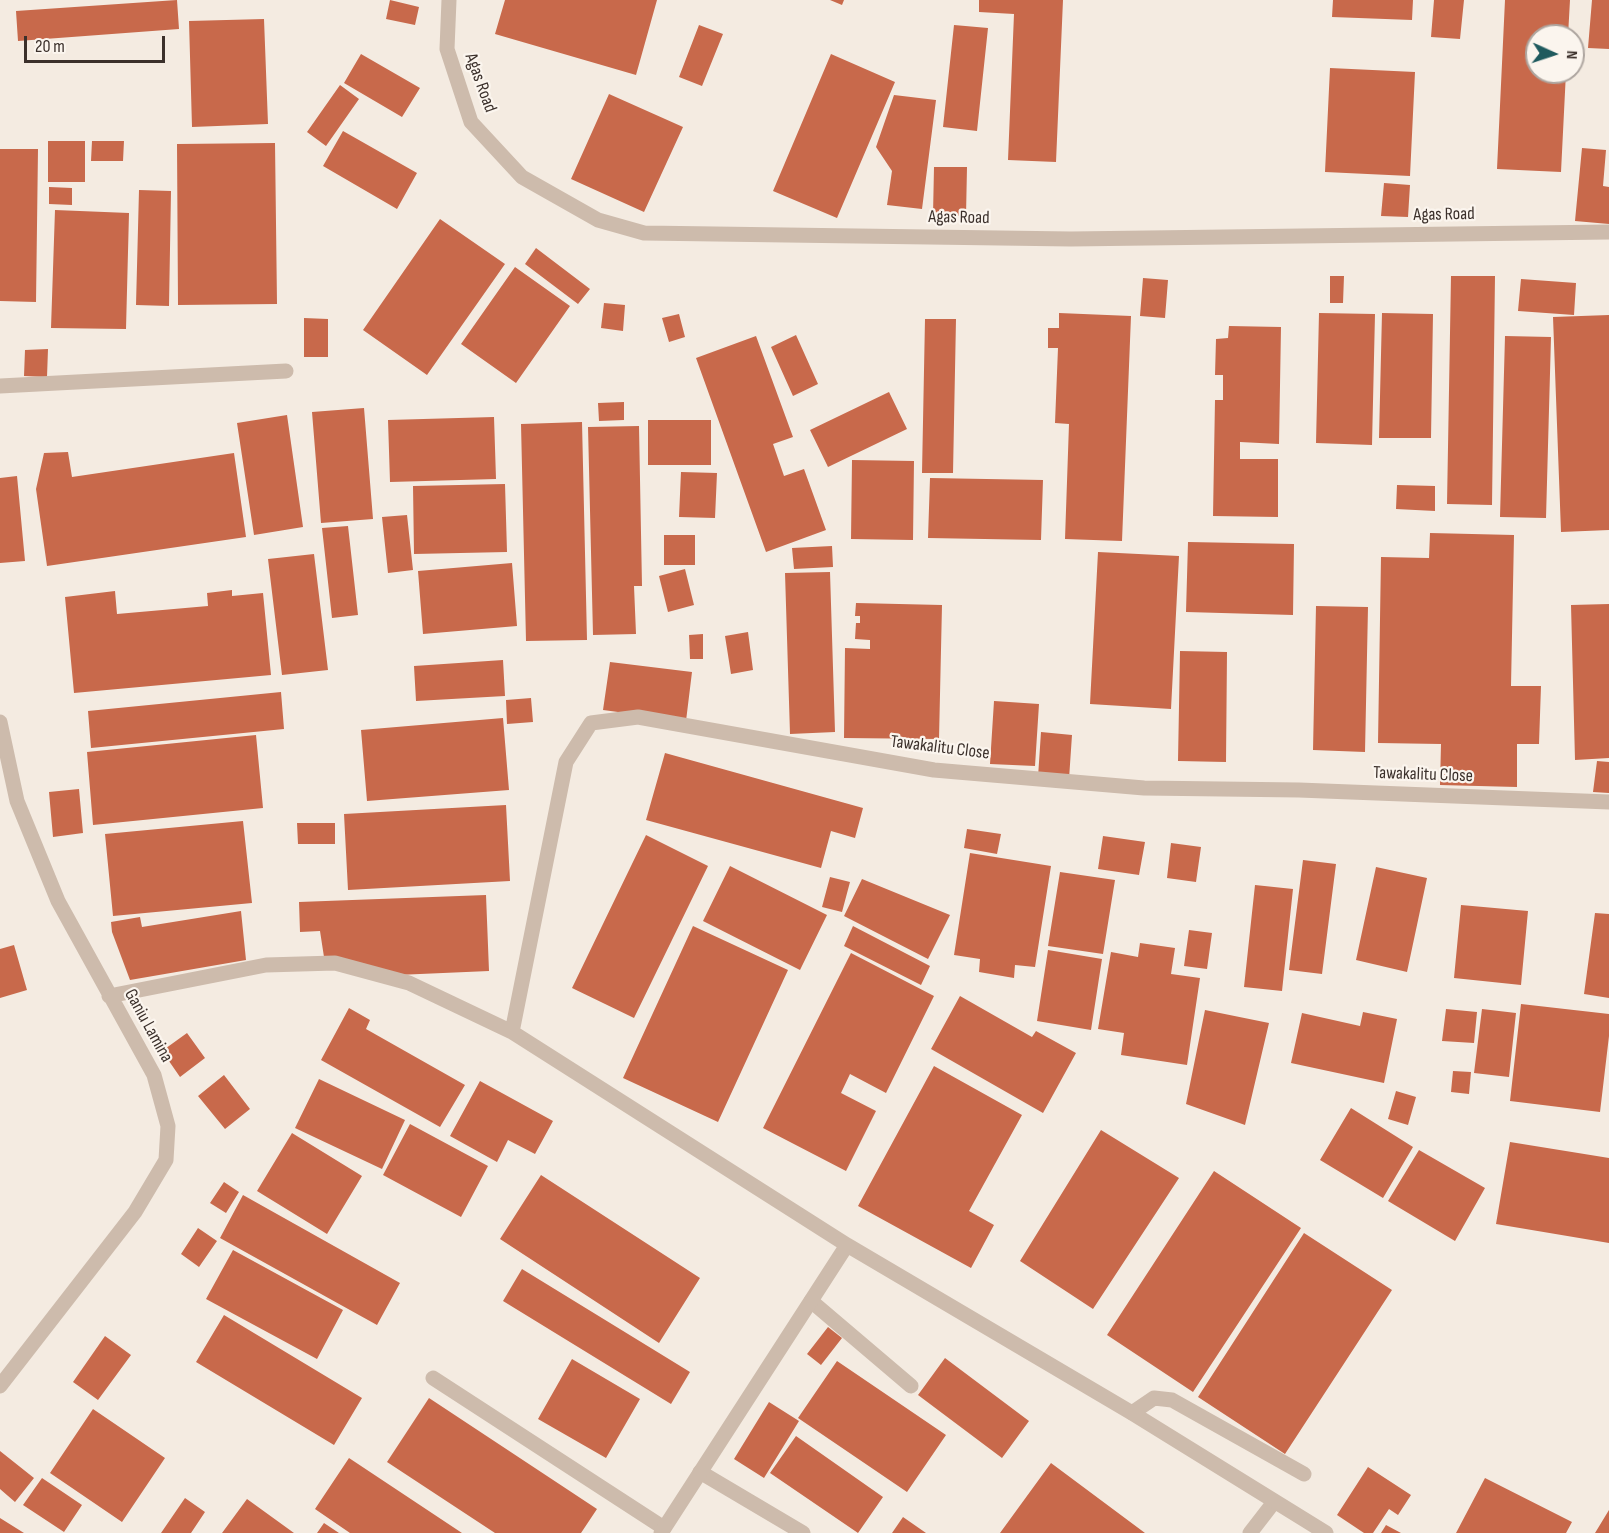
<!DOCTYPE html>
<html>
<head>
<meta charset="utf-8">
<style>
	body { margin:0 }
	#map { position:relative; width:1609px; height:1533px; overflow:hidden; background:#f4ebe1; font-family:"Sofia Sans Condensed",sans-serif }
	canvas { display:block }
	.north { position:absolute; left:1525px; top:24px; width:60px; height:60px; box-sizing:border-box; background:#fbf5ee; border:2px solid #aea6a0; border-radius:50%; rotate:93deg; font-size:16px; font-weight:700; line-height:24px; text-align:center; color:#3b302b }
	.north::after { content:''; display:block; margin:auto; width:21px; height:27px; background:#1f5a5e; clip-path:polygon(50% 0,100% 100%,50% 72%,0 100%) }
	.scale { position:absolute; left:24px; top:36px; width:141px; height:27px; box-sizing:border-box; border:3px solid #3b302b; border-top:0; padding-left:8px; font-size:18px; line-height:21px; white-space:nowrap; color:#3b302b; -webkit-text-stroke:4px #fbf5ee; paint-order:stroke }
</style>
</head>
<body>
<div id="map">
<canvas width="1609" height="1533"></canvas>
<div class="north">N</div>
<div class="scale">20 m</div>
</div>
<script>
const ctx = document.querySelector('canvas').getContext('2d');
ctx.lineJoin = 'round';
function fillPath(path, color) { ctx.fillStyle = color; ctx.fill(path, 'evenodd'); }
const shape = rows => new Path2D(rows.map(r => 'M' + r).join(''));
function trace(path, color, width, dash) { ctx.strokeStyle = color; ctx.lineWidth = width; ctx.lineCap = dash ? 'butt' : 'round'; ctx.setLineDash(dash || []); ctx.stroke(path); }
function drawText(font, color, halo, rows, align = 'center') {
  ctx.font = font + ' "Sofia Sans Condensed",sans-serif'; ctx.lineWidth = 4.5; ctx.setLineDash([]); ctx.textBaseline = 'middle'; ctx.strokeStyle = halo; ctx.fillStyle = color; for (const [text, x, y, turn = 0] of rows) {
    ctx.save(); ctx.translate(x, y); ctx.rotate((+turn || 0) * Math.PI / 180); ctx.textAlign = isNaN(turn) ? turn : align; if (halo) ctx.strokeText(text, 0, 0); ctx.fillText(text, 0, 0); ctx.restore();
  }
}
const building = shape([
	[177,0,179,29,18,41,16,11],
	[390,0,419,7,415,25,386,19],
	[505,0,657,0,636,75,495,34],
	[830,0,844,0,842,5],
	[979,0,1063,0,1056,162,1008,160,1014,14,979,12],
	[1333,0,1413,0,1412,20,1332,17],
	[1434,0,1464,0,1460,39,1431,37],
	[1505,0,1570,0,1568,36,1537,36,1537,72,1566,72,1561,172,1497,169],
	[1592,0,1609,0,1609,49,1588,48],
	[264,19,268,124,192,127,189,21],
	[699,25,723,34,702,86,679,77],
	[954,25,988,28,977,131,943,127],
	[361,54,420,88,402,117,344,83],
	[831,54,895,82,837,218,773,191],
	[1330,68,1415,72,1410,176,1325,172],
	[340,85,359,99,326,146,307,132],
	[609,94,683,127,644,212,571,179],
	[894,95,936,100,922,209,887,205,892,171,876,147],
	[343,131,417,173,397,209,323,166],
	[48,141,85,141,85,182,48,182],
	[92,141,124,141,123,161,91,161],
	[275,143,277,304,178,305,177,144],
	[1582,148,1606,150,1603,186,1609,187,1609,224,1575,221],
	[0,149,38,149,36,302,0,301],
	[934,167,967,167,966,216,933,215],
	[1384,183,1410,185,1408,217,1381,216],
	[49,187,72,188,72,205,49,204],
	[139,190,171,191,169,306,136,305],
	[55,210,129,213,126,329,51,328],
	[440,219,505,264,427,375,363,330],
	[536,248,590,289,578,304,525,264],
	[515,267,570,306,516,383,461,344],
	[1330,276,1344,276,1343,303,1330,303],
	[1451,276,1495,276,1492,505,1447,504],
	[1143,278,1168,280,1165,318,1140,316],
	[1521,279,1576,283,1574,315,1518,311],
	[604,303,625,305,623,331,601,328],
	[1059,313,1131,316,1122,541,1065,539,1069,424,1055,423,1058,348,1048,348,1048,328,1059,328],
	[1319,313,1375,314,1372,445,1316,443],
	[1382,313,1433,314,1431,438,1379,438],
	[679,314,685,337,669,342,662,318],
	[1609,315,1609,530,1561,532,1553,317],
	[304,318,328,319,328,357,304,357],
	[925,319,956,319,953,473,922,473],
	[1229,326,1281,327,1279,444,1240,442,1240,459,1278,459,1278,517,1213,516,1215,400,1223,400,1223,375,1215,375,1216,339,1228,338],
	[796,335,818,384,793,396,771,347],
	[756,336,793,437,773,444,784,476,804,469,826,530,766,552,696,358],
	[1505,336,1551,337,1546,518,1500,517],
	[48,349,47,377,24,376,25,350],
	[889,392,907,429,828,467,810,430],
	[624,402,624,420,599,421,598,403],
	[364,408,373,519,321,523,312,412],
	[287,415,303,527,254,535,237,423],
	[494,417,496,479,390,482,388,420],
	[648,420,711,420,711,465,648,465],
	[582,422,587,640,526,641,521,424],
	[639,426,642,586,634,586,636,634,593,635,588,427],
	[68,452,72,477,234,453,246,537,47,566,36,489,44,453],
	[852,460,914,461,913,540,851,539],
	[681,472,717,473,715,518,679,517],
	[17,476,25,561,0,563,0,478],
	[930,478,1043,480,1041,540,928,538],
	[505,484,507,552,414,554,413,486],
	[1397,485,1435,486,1435,511,1396,509],
	[407,515,413,570,388,573,382,517],
	[348,526,358,615,332,618,322,528],
	[1430,533,1514,535,1511,686,1541,686,1539,744,1517,744,1517,787,1440,785,1441,744,1378,743,1381,557,1429,558],
	[664,535,695,535,695,565,664,565],
	[1188,542,1294,544,1293,615,1186,612],
	[832,546,833,567,794,569,792,548],
	[1098,552,1179,556,1171,709,1090,704],
	[314,554,328,670,282,675,268,559],
	[512,563,517,626,423,634,418,571],
	[685,569,694,605,668,612,659,576],
	[830,572,835,732,790,734,785,573],
	[232,590,232,596,263,593,271,675,74,693,65,597,115,591,117,614,208,606,207,593],
	[856,603,942,605,939,739,844,738,845,648,870,649,870,640,855,639,856,623,860,623,860,616,855,616],
	[1609,604,1609,758,1575,760,1571,605],
	[1316,606,1368,607,1365,752,1313,750],
	[748,632,753,670,731,674,725,636],
	[703,634,703,659,690,659,689,635],
	[1180,651,1227,652,1226,762,1178,761],
	[503,660,505,696,416,701,414,666],
	[610,662,692,672,686,721,603,710],
	[281,692,284,729,91,748,88,711],
	[531,698,533,722,507,724,506,700],
	[994,701,1039,704,1035,766,990,764],
	[503,718,509,790,367,801,361,730],
	[1041,732,1072,735,1069,779,1038,777],
	[256,735,263,808,93,825,87,752],
	[665,753,863,808,855,838,831,831,821,868,646,820],
	[1597,761,1609,762,1609,793,1593,792],
	[79,789,83,833,53,837,49,792],
	[506,805,510,881,348,890,344,814],
	[243,821,252,903,113,916,105,834],
	[297,823,335,823,335,844,298,844],
	[967,829,1001,834,997,854,964,848],
	[646,835,708,866,634,1018,572,988],
	[1103,836,1145,842,1139,875,1098,869],
	[1171,843,1201,847,1196,882,1167,878],
	[970,853,1051,866,1035,967,1015,965,1014,978,979,972,980,959,954,955],
	[1303,860,1336,864,1322,974,1289,970],
	[730,866,827,915,800,970,703,921],
	[1376,867,1427,878,1407,972,1356,960],
	[1060,872,1115,880,1103,954,1048,946],
	[830,877,850,882,842,912,822,907],
	[862,879,950,915,928,959,844,916],
	[1255,885,1293,889,1282,991,1244,987],
	[486,895,489,971,397,975,324,957,320,931,300,932,299,902],
	[1461,905,1528,911,1521,985,1454,978],
	[241,911,246,960,130,980,112,932,111,922,140,917,142,927],
	[1595,913,1609,914,1609,998,1584,994],
	[693,926,788,970,718,1122,623,1078],
	[853,926,930,966,921,985,844,946],
	[1189,930,1212,933,1207,969,1184,966],
	[1140,943,1175,948,1171,974,1200,978,1187,1065,1121,1055,1124,1033,1098,1029,1111,952,1138,957],
	[14,945,27,990,0,998,0,949],
	[1048,950,1102,959,1091,1030,1037,1021],
	[851,953,934,996,886,1093,850,1074,841,1093,876,1111,846,1171,763,1128],
	[960,996,1032,1037,1036,1031,1076,1053,1043,1113,931,1049],
	[1521,1004,1609,1014,1609,1036,1600,1112,1510,1101],
	[349,1008,370,1020,366,1029,465,1085,440,1127,321,1060],
	[1446,1009,1477,1012,1474,1043,1442,1041],
	[1482,1009,1516,1013,1509,1077,1474,1073],
	[1205,1010,1269,1023,1245,1125,1186,1104],
	[1363,1012,1397,1019,1384,1083,1291,1063,1302,1013,1360,1026],
	[187,1033,205,1058,180,1077,162,1051],
	[934,1066,1022,1115,969,1211,994,1225,971,1268,858,1206],
	[1453,1071,1471,1072,1469,1094,1451,1092],
	[224,1075,250,1109,225,1129,198,1096],
	[319,1079,405,1120,382,1169,295,1128],
	[480,1081,553,1121,535,1154,508,1140,497,1162,450,1136],
	[1396,1091,1416,1097,1408,1125,1388,1119],
	[1351,1108,1413,1147,1383,1198,1320,1160],
	[410,1124,488,1166,461,1217,383,1175],
	[1101,1130,1179,1178,1093,1309,1020,1261],
	[292,1133,362,1176,327,1234,257,1191],
	[1510,1142,1609,1158,1609,1243,1496,1224],
	[1419,1150,1485,1188,1455,1241,1388,1201],
	[1214,1171,1301,1228,1193,1392,1107,1335],
	[541,1175,700,1278,659,1343,500,1239],
	[224,1182,239,1192,226,1213,210,1203],
	[243,1195,400,1283,377,1325,220,1238],
	[198,1228,217,1241,199,1267,181,1254],
	[1304,1233,1392,1290,1285,1454,1198,1397],
	[233,1250,343,1310,317,1359,206,1299],
	[522,1269,690,1372,671,1404,503,1301],
	[224,1315,362,1398,334,1445,196,1362],
	[828,1327,842,1338,821,1365,807,1354],
	[105,1336,131,1355,98,1400,73,1382],
	[945,1358,1029,1421,1002,1458,918,1395],
	[572,1359,640,1399,606,1458,538,1419],
	[837,1361,946,1435,907,1492,798,1418],
	[429,1398,597,1509,581,1533,495,1533,387,1462],
	[769,1402,799,1421,764,1478,734,1459],
	[93,1409,165,1458,122,1522,50,1473],
	[796,1436,883,1497,858,1533,770,1473],
	[0,1451,34,1478,15,1502,0,1489],
	[349,1458,462,1533,350,1533,315,1509],
	[1051,1463,1145,1533,1000,1533],
	[1368,1467,1411,1495,1398,1515,1389,1509,1373,1533,1364,1533,1337,1515],
	[42,1478,82,1505,64,1532,23,1505],
	[1485,1478,1572,1522,1566,1533,1456,1533],
	[185,1498,205,1512,191,1533,161,1533],
	[247,1499,294,1533,222,1533],
	[1609,1510,1609,1533,1595,1533],
	[903,1517,926,1533,892,1533],
	[0,1518,24,1533,0,1533],
	[324,1523,339,1533,317,1533],
	[1386,1525,1401,1533,1381,1533]
]);
const service = shape([
	[811,1301,911,1386],
	[433,1378,664,1528],
	[1132,1413,1154,1398,1172,1400,1304,1474],
	[700,1472,803,1533],
	[1250,1533,1274,1502]
]);
const minor = shape([
	[449,0,447,49,471,122,522,177,598,220,644,233,1071,239,1609,232],
	[0,386,286,371],
	[0,722,17,801,58,901,154,1075,168,1126,166,1160,135,1212,0,1386],
	[109,996,266,965,335,963,409,983,512,1032,847,1245,1132,1413,1326,1533],
	[512,1032,566,762,591,723,638,717,934,770,1144,788,1299,790,1609,802],
	[661,1533,847,1245]
]);
const streetNames = [
	["Agas Road",480,83,70],
	["Agas Road",1444,215,-1],
	["Agas Road",959,218,1],
	["Tawakalitu Close",940,748,7],
	["Tawakalitu Close",1423,775,2],
	["Ganiu Lamina",148,1026,61]
];
fillPath(building, '#c8694b');
trace(service, '#cdbbac', 15);
trace(minor, '#cdbbac', 15);
drawText('18px', '#3b302b', '#fbf5ee', streetNames);
</script>
</body>
</html>
